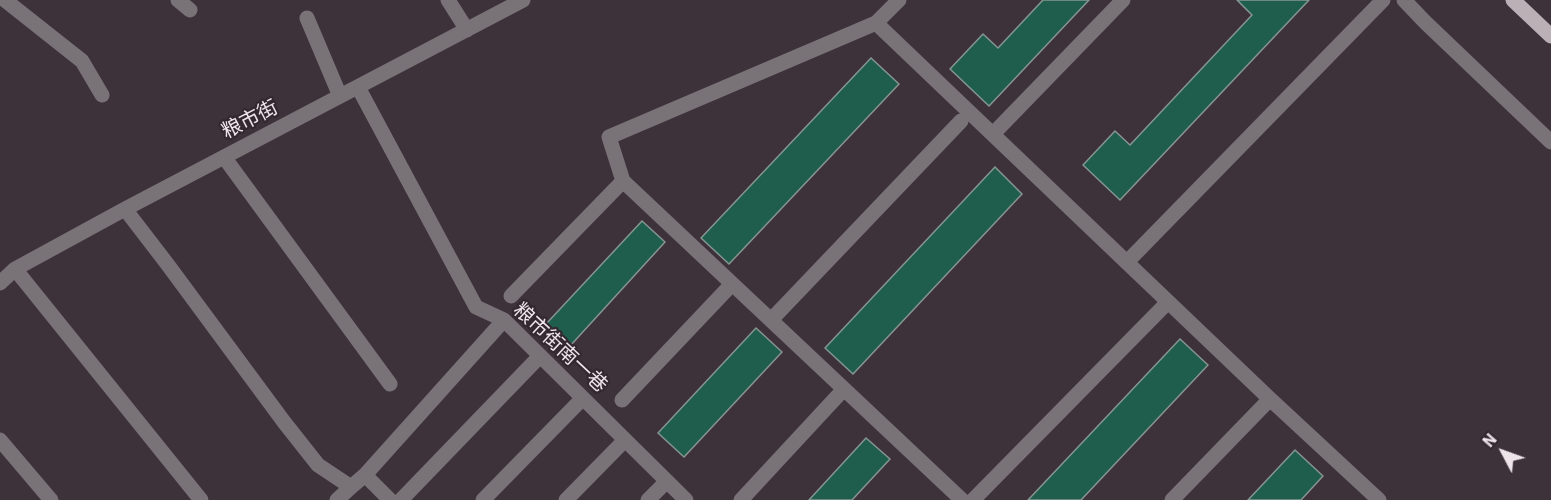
<!DOCTYPE html>
<html>
<head>
<meta charset="utf-8">
<style>
	body { margin:0 }
	#map { position:relative; width:1551px; height:500px; overflow:hidden; background:#3e323a; font-family:"IBM Plex Sans",sans-serif }
	canvas { display:block }
	.north { position:absolute; left:1473px; top:422px; width:60px; height:60px; -webkit-text-stroke:4px #33282f; paint-order:stroke; rotate:311deg; font-size:16px; font-weight:700; line-height:24px; text-align:center; color:#ede5ea }
	.north::after { content:''; display:block; margin:auto; width:21px; height:27px; background:#ede5ea; clip-path:polygon(50% 0,100% 100%,50% 72%,0 100%) }
</style>
</head>
<body>
<div id="map">
<canvas width="1551" height="500"></canvas>
<div class="north">N</div>
</div>
<script>
const ctx = document.querySelector('canvas').getContext('2d');
ctx.lineJoin = 'round';
function fillPath(path, color) { ctx.fillStyle = color; ctx.fill(path, 'evenodd'); }
const shape = rows => new Path2D(rows.map(r => 'M' + r).join(''));
function trace(path, color, width, dash) { ctx.strokeStyle = color; ctx.lineWidth = width; ctx.lineCap = dash ? 'butt' : 'round'; ctx.setLineDash(dash || []); ctx.stroke(path); }
function drawText(font, color, halo, rows, align = 'center') {
  ctx.font = font + ' "IBM Plex Sans","Noto Sans SC",sans-serif'; ctx.lineWidth = 4.5; ctx.setLineDash([]); ctx.textBaseline = 'middle'; ctx.strokeStyle = halo; ctx.fillStyle = color; for (const [text, x, y, turn = 0] of rows) {
    ctx.save(); ctx.translate(x, y); ctx.rotate((+turn || 0) * Math.PI / 180); ctx.textAlign = isNaN(turn) ? turn : align; if (halo) ctx.strokeText(text, 0, 0); ctx.fillText(text, 0, 0); ctx.restore();
  }
}
const building = shape([
	[1043,0,1089,0,989,106,950,69,983,34,998,48,1043,0],
	[1237,0,1309,0,1120,200,1083,165,1115,131,1130,145,1252,15,1237,0],
	[871,58,899,84,729,264,701,238,871,58],
	[995,167,1022,194,853,374,825,348,995,167],
	[642,221,665,242,570,346,546,324,642,221],
	[756,328,782,352,684,457,658,433,756,328],
	[1180,339,1208,365,1081,500,1028,500,1180,339],
	[866,438,890,459,852,500,809,500,866,438],
	[1295,450,1323,476,1301,500,1248,500,1295,450]
]);
const minor = shape([
	[5,0,82,61,102,95],
	[178,0,190,10],
	[448,0,467,30],
	[1404,0,1425,22,1551,142],
	[307,18,340,96],
	[876,23,1270,399,1379,500],
	[358,87,476,307,504,320,686,500],
	[993,134,1123,0],
	[224,157,390,384],
	[623,181,962,500],
	[125,209,168,265,284,422,318,465,351,487],
	[1127,262,1383,0],
	[15,269,201,500],
	[0,283,15,269,125,209,523,0],
	[511,296,623,181,609,137,876,23,899,0],
	[771,320,961,121],
	[622,400,732,284],
	[0,440,51,500],
	[365,475,390,500],
	[337,500,351,487,365,475,504,320],
	[401,500,540,356],
	[483,500,583,398],
	[566,500,625,440],
	[648,500,667,481],
	[741,500,844,389],
	[973,500,1168,302],
	[1172,500,1270,399]
]);
const major = shape([
	[1513,0,1551,36]
]);
const streetNames = [
	["粮市街",250,120,-27],
	["粮市街南一巷",560,348,43]
];
fillPath(building, '#1f5e4c');
trace(building, '#869690', 1.5);
trace(minor, '#797377', 15);
trace(major, '#bcb0b7', 15);
drawText('20px', '#ede5ea', '#33282f', streetNames);
</script>
</body>
</html>
